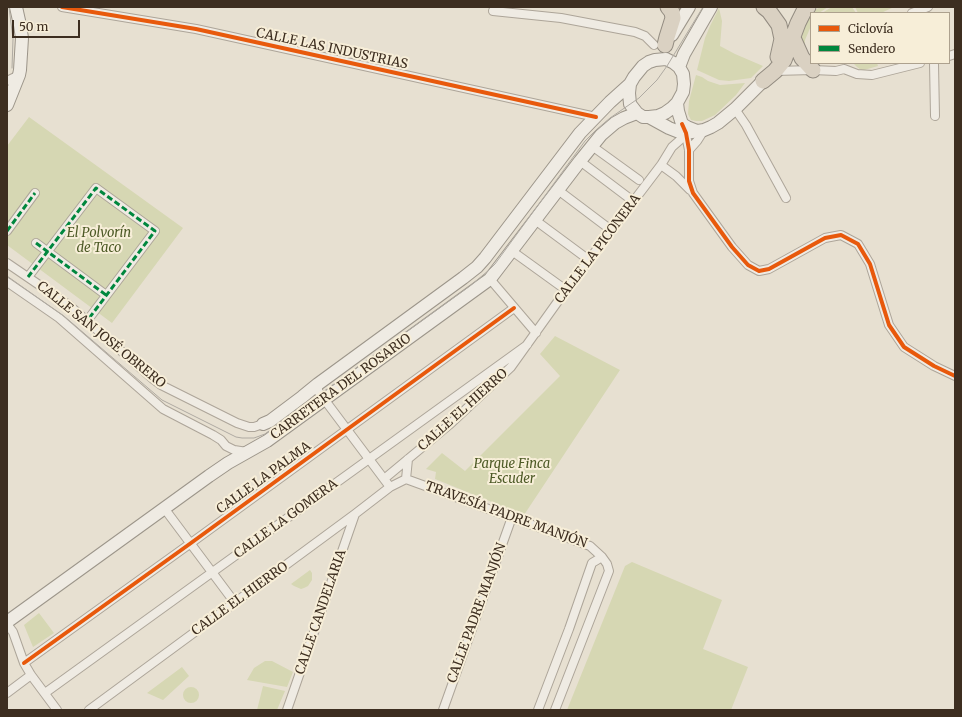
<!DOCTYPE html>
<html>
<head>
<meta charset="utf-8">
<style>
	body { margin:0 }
	#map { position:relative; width:962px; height:717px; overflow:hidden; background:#e7e0d1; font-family:Merriweather,serif }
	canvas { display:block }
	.frame { position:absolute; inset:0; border:8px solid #3d2e20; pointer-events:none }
	.legend { position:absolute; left:810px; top:12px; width:140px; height:52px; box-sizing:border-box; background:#f7eed8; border:1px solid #ada18e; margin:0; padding:5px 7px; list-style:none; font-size:12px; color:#3d2e20 }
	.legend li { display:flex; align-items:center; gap:8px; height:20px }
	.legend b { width:20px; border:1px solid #ada18e }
	.scale { position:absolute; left:12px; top:20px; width:68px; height:18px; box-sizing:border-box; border:2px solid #3d2e20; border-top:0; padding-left:5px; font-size:12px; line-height:14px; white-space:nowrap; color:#3d2e20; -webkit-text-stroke:3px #f7eed8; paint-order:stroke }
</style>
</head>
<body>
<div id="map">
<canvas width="962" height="717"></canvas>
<div class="frame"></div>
<ul class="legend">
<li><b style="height:5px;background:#e8590c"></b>Ciclovía</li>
<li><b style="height:5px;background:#00873e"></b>Sendero</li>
</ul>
<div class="scale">50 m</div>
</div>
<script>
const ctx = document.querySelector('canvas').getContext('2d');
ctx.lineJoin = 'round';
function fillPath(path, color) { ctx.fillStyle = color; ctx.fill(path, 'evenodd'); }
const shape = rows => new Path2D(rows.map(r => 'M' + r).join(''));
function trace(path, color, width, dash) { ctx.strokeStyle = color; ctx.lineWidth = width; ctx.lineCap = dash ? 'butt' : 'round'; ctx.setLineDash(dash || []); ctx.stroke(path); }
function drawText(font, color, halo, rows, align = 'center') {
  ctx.font = font + ' Merriweather,serif'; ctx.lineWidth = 4; ctx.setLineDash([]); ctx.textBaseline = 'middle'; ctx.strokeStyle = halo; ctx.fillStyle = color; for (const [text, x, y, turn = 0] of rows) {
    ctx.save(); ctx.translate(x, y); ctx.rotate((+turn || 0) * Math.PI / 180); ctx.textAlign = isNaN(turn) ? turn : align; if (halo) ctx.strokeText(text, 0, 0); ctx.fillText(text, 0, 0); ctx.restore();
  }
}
const green = shape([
	[822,7,828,7,819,13,811,13,811,26,805,40,804,52,802,53,799,45,800,36,802,27,810,13,813,10],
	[832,7,852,7,856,13,822,13],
	[855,7,894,7,881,13,858,13],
	[719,8,722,21,720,46,735,54,763,66,751,78,729,81,719,80,697,70,705,38,710,26],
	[853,63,877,63,878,66,864,70,861,70,857,67],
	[696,75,702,77,708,81,720,85,745,83,736,95,715,115,702,121,696,121,691,120,688,114,689,101],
	[29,117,183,228,112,323,7,245,7,146],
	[555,336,620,370,524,515,435,479,436,472,426,469,442,453,465,471,560,376,540,354],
	[632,562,722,600,703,649,748,667,731,710,567,710,625,566],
	[310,570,312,573,312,580,308,586,304,588,301,589,294,586,291,584],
	[39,613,54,633,33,647,24,625],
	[265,661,272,661,293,672,287,687,247,680,254,668],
	[182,667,189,676,163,700,147,693],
	[263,686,285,691,277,710,257,710],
	'183 695a8 8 0 1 1 16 0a8 8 0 1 1-16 0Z'
]);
const street = shape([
	[62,7,196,29,596,117],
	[493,11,561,18,635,32,645,36,654,45],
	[912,13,928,7],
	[949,56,955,54],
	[934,63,935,116],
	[844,69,857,74,872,75,920,63],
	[775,71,813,70,836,71,844,69],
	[7,81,19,75],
	[735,109,746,125,786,198],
	[685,130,689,150,689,181,693,193,732,247,748,265,759,271,769,269,825,238,841,235,858,244,870,264,889,325,904,347,934,366,955,376],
	[592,146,639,180],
	[689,150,697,141,704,130],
	[580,161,633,201],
	[661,165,676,176,690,190],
	[558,190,611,230],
	[535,220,589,260],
	[7,231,35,193],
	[36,243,106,295],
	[512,251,566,290],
	[7,263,70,306,153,379,161,385,237,423,249,427,254,427,263,424],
	[28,277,96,188,155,231,87,321],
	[490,279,536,333],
	[7,282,59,318,163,409,213,435,221,440,226,446,234,450,247,452],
	[318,384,318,391,390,487,406,479],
	[384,479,449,425,511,367,566,290,661,165,672,147,680,140,686,133],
	[406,479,590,546,602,557,607,564,609,571,555,710],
	[406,479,408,459],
	[164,508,235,603],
	[7,624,13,632,24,663,31,675,57,710],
	[24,663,191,543,514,308],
	[7,693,31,675],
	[45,693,527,345],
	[89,710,355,514,390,487],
	[287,710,355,514],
	[443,710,512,517],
	[538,710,569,629,592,563,602,557]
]);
const secondary = shape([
	[672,35,689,7],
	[666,59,674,63,679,67,683,74,684,84,683,92,677,103,672,108,665,113,658,116,649,117,643,117,637,113,630,104,629,93,630,84,634,77,643,66,649,62,655,60,666,59],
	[679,67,684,54,711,7],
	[677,103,678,111,682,124,687,127,697,131],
	[7,105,19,75,20,70,22,38,20,25,16,7],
	[649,117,669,128,679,132,686,133,704,130,711,127,718,123,735,109,763,81],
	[263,424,270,421,302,397,318,384,463,278,477,267,485,258,580,133,610,102,630,84],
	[7,622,209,476,228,463,267,441,490,279,580,161,601,135,615,123,624,118,637,113]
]);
const highway = shape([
	[764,7,769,11,779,25,782,39,778,57],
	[793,38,802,58,813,70],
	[665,45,667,37,673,18,672,12,668,7],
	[763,81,775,71,784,60,798,23,804,11,808,7]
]);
const tram = shape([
	[9,7,13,39,12,68],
	[7,276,65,317,162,400,236,437,242,438,254,438,265,434,470,286,489,270,495,264,585,141,596,130,610,118,639,98,657,80,667,66,703,7]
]);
const quiet = shape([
	[7,231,35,193],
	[36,243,106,295],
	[28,277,96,188,155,231,87,321]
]);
const cycleway = shape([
	[62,7,196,29,596,117],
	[682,124,686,133,689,150,689,181,693,193,732,247,748,265,759,271,769,269,825,238,841,235,858,244,870,264,889,325,904,347,934,366,955,376],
	[24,663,191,543,514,308]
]);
const streetNames = [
	["CALLE LAS INDUSTRIAS",332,49,12],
	["CALLE LA PICONERA",598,249,-53],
	["CALLE SAN JOSÉ OBRERO",101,335,39],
	["CARRETERA DEL ROSARIO",341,387,-36],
	["CALLE EL HIERRO",463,410,-42],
	["CALLE LA PALMA",264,478,-36],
	["TRAVESÍA PADRE MANJÓN",506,515,20],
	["CALLE LA GOMERA",286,519,-36],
	["CALLE EL HIERRO",240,599,-36],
	["CALLE CANDELARIA",321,612,-71],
	["CALLE PADRE MANJÓN",477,613,-70]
];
const parkNames = [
	["El Polvorín",99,233],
	["de Taco",99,248],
	["Parque Finca",512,464],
	["Escuder",512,479]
];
fillPath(green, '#d6d7b3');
trace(street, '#ada599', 10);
trace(secondary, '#9c958a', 14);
trace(highway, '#928b80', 17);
trace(street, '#efebe3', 8);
trace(secondary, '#efebe3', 12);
trace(highway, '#dad1c2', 15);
trace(tram, '#afaaa2', 1);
trace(quiet, '#00873e', 3, [6, 3]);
trace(cycleway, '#e8590c', 4);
drawText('13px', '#3d2e20', '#f7eed8', streetNames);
drawText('italic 13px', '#4d5a26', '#f7eed8', parkNames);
</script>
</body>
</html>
